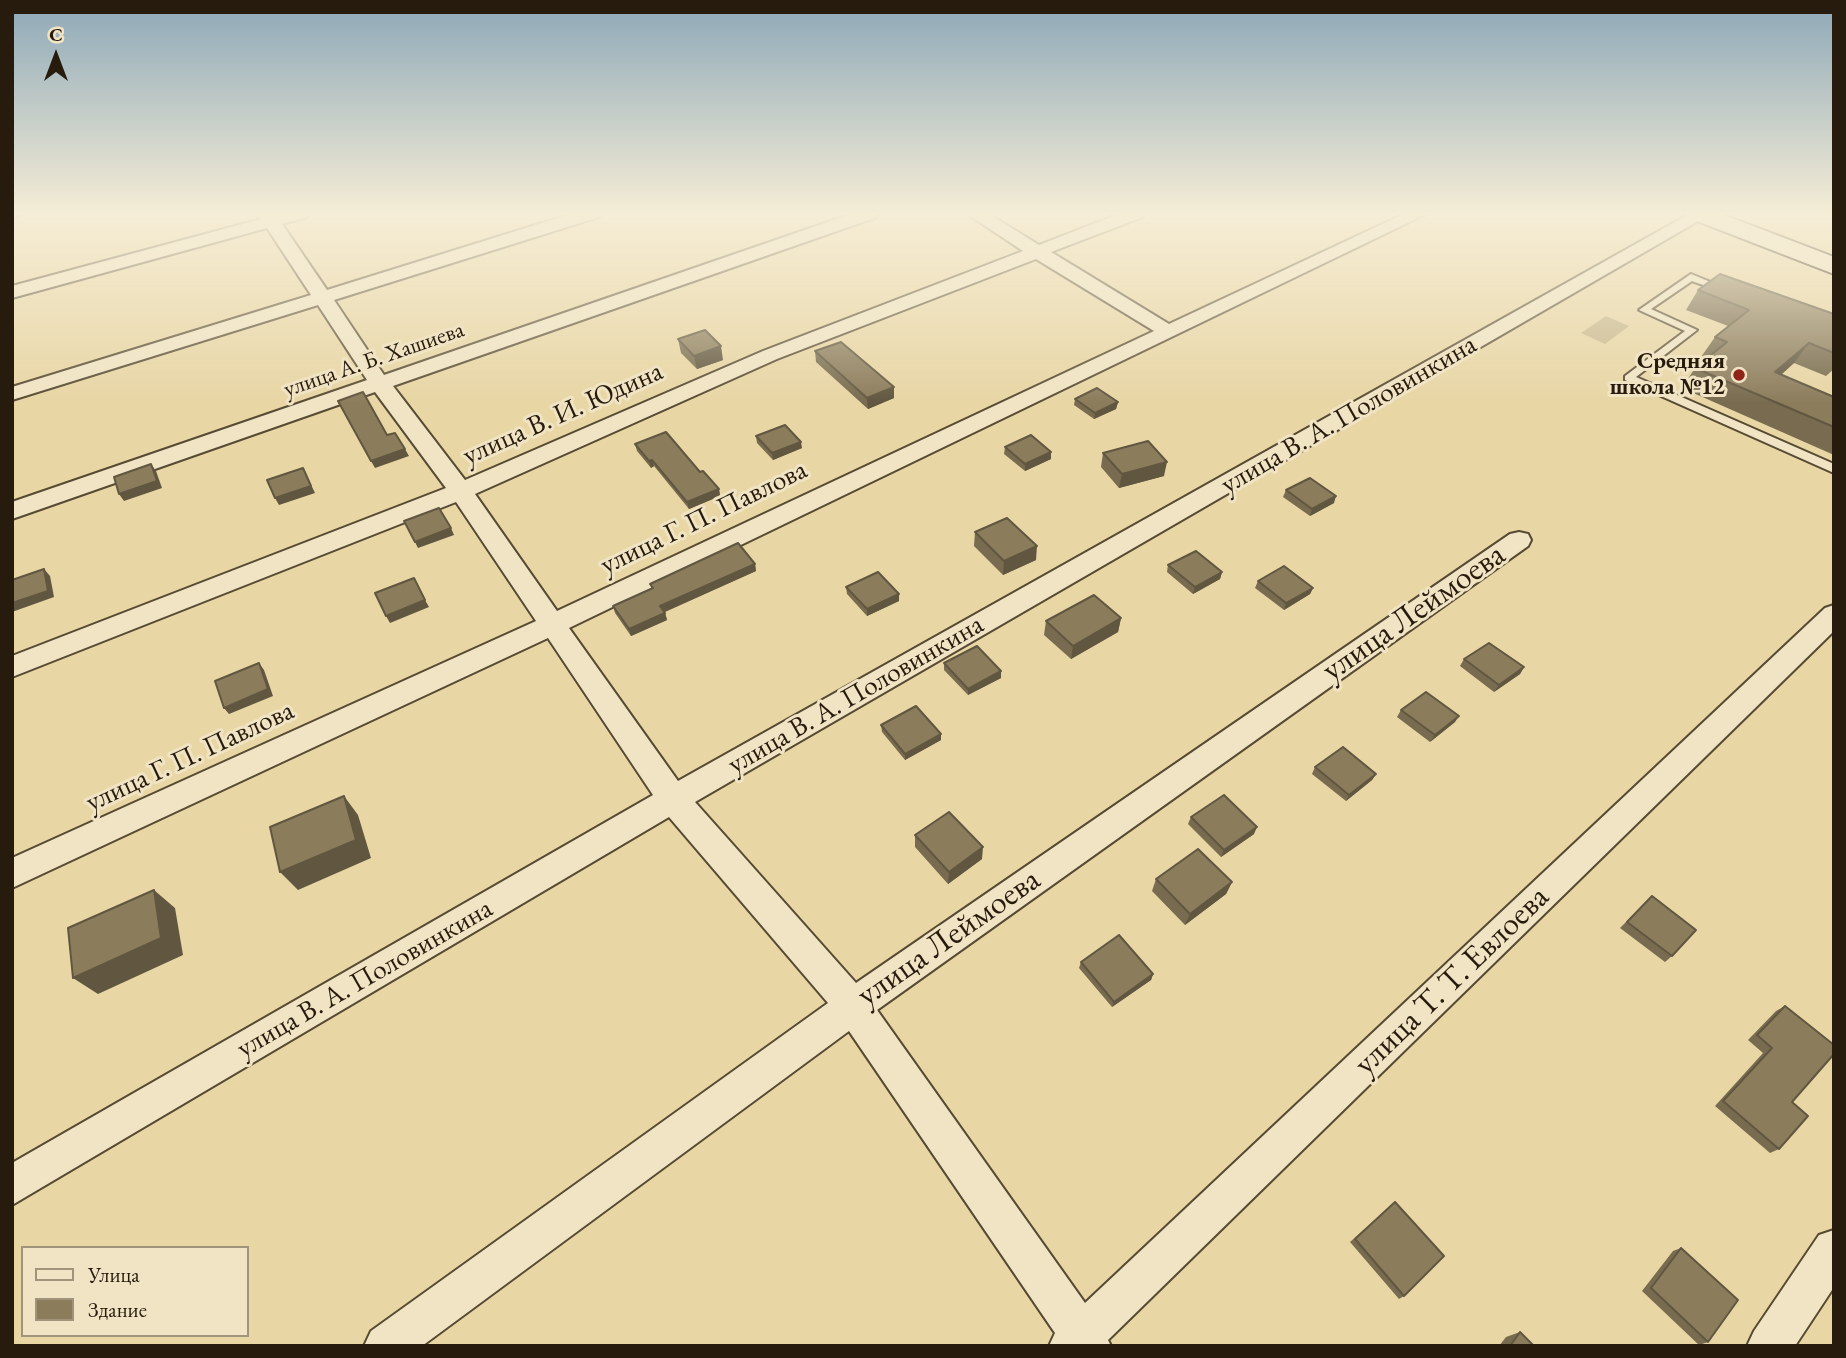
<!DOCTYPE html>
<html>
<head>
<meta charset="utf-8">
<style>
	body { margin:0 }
	#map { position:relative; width:1846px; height:1358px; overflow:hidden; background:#e8d6a5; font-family:"EB Garamond",serif }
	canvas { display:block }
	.frame { position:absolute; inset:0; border:14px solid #271b0d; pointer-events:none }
	.legend { position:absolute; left:21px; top:1246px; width:228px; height:91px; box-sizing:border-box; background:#f0e4c4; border:2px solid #a0947b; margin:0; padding:9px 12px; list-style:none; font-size:21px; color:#271b0d }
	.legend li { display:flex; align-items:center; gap:14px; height:35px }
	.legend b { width:35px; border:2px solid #a0947b }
	.north { position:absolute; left:21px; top:21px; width:70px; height:70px; -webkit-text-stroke:5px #f0e4c4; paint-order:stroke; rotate:0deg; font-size:19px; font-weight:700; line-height:28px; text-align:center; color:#271b0d }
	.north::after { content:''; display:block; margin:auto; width:24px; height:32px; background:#271b0d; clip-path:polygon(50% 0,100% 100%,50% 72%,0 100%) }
</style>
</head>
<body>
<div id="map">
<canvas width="1846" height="1358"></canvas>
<div class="frame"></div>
<ul class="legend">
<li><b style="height:9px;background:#f0e4c4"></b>Улица</li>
<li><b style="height:19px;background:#8b7c5c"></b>Здание</li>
</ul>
<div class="north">С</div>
</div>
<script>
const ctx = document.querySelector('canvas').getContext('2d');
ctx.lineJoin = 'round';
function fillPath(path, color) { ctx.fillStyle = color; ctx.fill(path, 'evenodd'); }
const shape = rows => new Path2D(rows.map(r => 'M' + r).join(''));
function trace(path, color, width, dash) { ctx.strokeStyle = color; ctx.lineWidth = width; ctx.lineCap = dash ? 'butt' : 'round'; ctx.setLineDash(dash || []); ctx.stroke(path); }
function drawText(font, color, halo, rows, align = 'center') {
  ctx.font = font + ' "EB Garamond",serif'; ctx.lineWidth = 6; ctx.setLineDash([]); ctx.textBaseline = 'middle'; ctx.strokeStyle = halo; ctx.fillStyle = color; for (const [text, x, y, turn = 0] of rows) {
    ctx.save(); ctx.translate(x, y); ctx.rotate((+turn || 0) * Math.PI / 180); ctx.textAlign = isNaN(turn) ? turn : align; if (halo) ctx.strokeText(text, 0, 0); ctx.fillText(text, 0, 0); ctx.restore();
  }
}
const green = shape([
	[1606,316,1629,326,1605,344,1581,333]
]);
const lane = shape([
	[1691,274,1730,290,1725,293,1692,281,1651,309,1697,330,1636,377,1834,464,1834,473,1625,380,1625,376,1685,331,1639,310,1691,274]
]);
const street = shape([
	[12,213,23,213,12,219,12,213],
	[257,213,309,213,307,217,282,224,327,290,574,213,601,213,599,217,334,300,384,375,854,213,879,213,877,217,393,386,465,480,763,351,1023,251,966,213,987,213,1039,245,1121,213,1145,213,1143,217,1051,252,1169,324,1406,213,1428,213,569,628,678,781,1691,213,1712,213,695,802,856,983,1510,534,1519,532,1528,534,1531,540,1528,546,877,1010,1085,1303,1825,608,1834,605,1834,631,1108,1340,1111,1346,1049,1346,1055,1333,849,1031,422,1346,364,1346,371,1331,828,1003,669,817,12,1205,12,1163,653,795,548,638,12,888,12,858,536,621,456,502,12,677,12,656,446,488,375,392,12,519,12,502,367,380,318,305,12,400,12,387,311,295,267,228,12,298,12,286,261,219,257,213],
	[1036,259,1154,331,557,611,475,494,777,359,1036,259],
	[1834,1230,1834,1287,1795,1346,1747,1346,1754,1331,1819,1235,1834,1230]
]);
const secondary = shape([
	[1685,213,1719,213,1834,257,1834,274,1689,218,1685,213]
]);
const wall = shape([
	[1698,290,1834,314,1834,369,1826,376,1794,363,1781,375,1834,397,1834,455,1682,388,1695,368,1706,359,1701,357,1715,337,1728,326,1686,310],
	[678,339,723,360,697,369,681,353],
	[815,351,894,398,868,409,816,362],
	[1075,399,1118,402,1116,409,1094,419,1074,405],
	[756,436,802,448,773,460,757,443],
	[635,444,700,472,719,489,720,496,689,509,654,466,651,468,637,451],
	[1005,447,1051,452,1051,459,1025,471,1004,454],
	[1103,453,1164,476,1119,488,1101,467],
	[1286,490,1334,503,1310,516,1283,497],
	[975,532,1036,560,1003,575,974,546],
	[755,564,756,571,665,612,667,620,631,636,615,613,613,606,652,589,650,584],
	[1168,565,1222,572,1220,579,1193,594,1167,572],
	[1258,581,1313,588,1310,594,1284,610,1255,588],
	[846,587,899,594,899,601,867,616,847,594],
	[1121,618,1118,632,1071,659,1044,635,1046,621],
	[1464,659,1524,667,1520,674,1494,692,1460,666],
	[944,663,1001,678,968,695,944,670],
	[1401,710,1455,722,1430,742,1397,717],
	[881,725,941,734,941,740,905,760,882,732],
	[1315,767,1376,774,1372,780,1346,801,1312,774],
	[1191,817,1254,834,1221,857,1188,824],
	[915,835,982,859,948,884,915,847],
	[1156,879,1232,882,1226,894,1185,925,1152,891],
	[1652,896,1672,956,1665,962,1620,928],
	[1081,962,1153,974,1151,980,1112,1007,1079,968],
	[1785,1006,1792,1102,1779,1149,1770,1153,1715,1106,1763,1053,1748,1040,1776,1011],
	[1395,1202,1404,1296,1399,1299,1350,1242],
	[1681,1248,1708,1342,1699,1345,1642,1291,1673,1251],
	[1520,1332,1534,1346,1499,1346,1506,1337]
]);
const shadedWall = shape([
	[1809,343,1794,363,1760,393,1775,372],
	[721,346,723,360,697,369,694,356],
	[894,387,894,398,868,409,867,398],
	[1118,402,1116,409,1094,419,1095,413],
	[801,442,802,448,773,460,772,453],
	[405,449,409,456,375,468,371,461],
	[1051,452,1051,459,1025,471,1025,464],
	[652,460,654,466,651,468,649,461],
	[1167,462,1164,476,1119,488,1122,474],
	[151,464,156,471,162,488,124,501,119,494],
	[303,468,315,493,279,505,275,498],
	[719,489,720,496,689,509,687,502],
	[1336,496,1334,503,1310,516,1312,509],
	[451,528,454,535,418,548,415,542],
	[1037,546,1036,560,1003,575,1004,561],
	[755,564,756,571,662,613,660,606],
	[44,569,50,576,54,597,12,612,12,603],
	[1222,572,1220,579,1193,594,1195,587],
	[1313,588,1310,594,1284,610,1286,603],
	[899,594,899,601,867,616,867,609],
	[425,600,429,607,390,623,386,616],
	[665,613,667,620,631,636,629,629],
	[1121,618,1118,632,1071,659,1073,646],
	[259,663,264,670,273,696,229,714,224,708],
	[1524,667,1520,674,1494,692,1499,685],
	[1001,671,1001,678,968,695,968,689],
	[1459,716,1455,722,1430,742,1435,735],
	[941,734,941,740,905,760,905,754],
	[1376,774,1372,780,1346,801,1349,795],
	[344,796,358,815,371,858,298,890,280,872],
	[1257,827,1254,834,1221,857,1224,850],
	[983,847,982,859,948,884,949,872],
	[1232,882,1226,894,1185,925,1190,914],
	[154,890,175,908,183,955,98,994,73,978],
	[1153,974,1151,980,1112,1007,1114,1002]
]);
const building = shape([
	[1720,274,1834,314,1834,353,1809,343,1775,372,1834,397,1834,427,1695,368,1727,342,1715,337,1749,310,1698,290,1720,274],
	[705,330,721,346,694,356,678,339,705,330],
	[841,342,894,387,867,398,815,351,841,342],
	[1097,388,1118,402,1095,413,1075,399,1097,388],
	[363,392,387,435,395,433,405,449,371,461,338,401,363,392],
	[785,425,801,442,772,453,756,436,785,425],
	[666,432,700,472,703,471,719,489,687,502,652,460,649,461,635,444,666,432],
	[1031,435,1051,452,1025,464,1005,447,1031,435],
	[1148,441,1167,462,1122,474,1103,453,1148,441],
	[151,464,157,481,119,494,114,477,151,464],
	[303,468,311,486,275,498,267,480,303,468],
	[1310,478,1336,496,1312,509,1286,490,1310,478],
	[439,508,451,528,415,542,404,521,439,508],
	[1007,518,1037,546,1004,561,975,532,1007,518],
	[738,543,755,564,660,606,665,613,629,629,613,606,653,588,650,584,738,543],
	[1196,551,1222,572,1195,587,1168,565,1196,551],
	[1284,566,1313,588,1286,603,1258,581,1284,566],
	[44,569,48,591,12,603,12,580,44,569],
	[878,572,899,594,867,609,846,587,878,572],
	[414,578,425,600,386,616,375,593,414,578],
	[1094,595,1121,618,1073,646,1046,621,1094,595],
	[1489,643,1524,667,1499,685,1464,659,1489,643],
	[977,646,1001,671,968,689,944,663,977,646],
	[259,663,268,689,224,708,215,681,259,663],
	[1426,692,1459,716,1435,735,1401,710,1426,692],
	[916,706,941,734,905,754,881,725,916,706],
	[1343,747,1376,774,1349,795,1315,767,1343,747],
	[1224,795,1257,827,1224,850,1191,817,1224,795],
	[344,796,356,840,280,872,270,827,344,796],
	[949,812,983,847,949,872,915,835,949,812],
	[1198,849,1232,882,1190,914,1156,879,1198,849],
	[154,890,161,938,73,978,68,928,154,890],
	[1652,896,1696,930,1672,956,1627,922,1652,896],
	[1119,935,1153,974,1114,1002,1081,962,1119,935],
	[1785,1006,1834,1045,1834,1054,1792,1102,1808,1116,1779,1149,1723,1101,1772,1048,1757,1035,1785,1006],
	[1395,1202,1444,1256,1404,1296,1355,1239,1395,1202],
	[1681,1248,1738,1300,1708,1342,1651,1288,1681,1248],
	[1520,1332,1534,1346,1510,1346,1520,1332]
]);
const markers = [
	[1739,375,7,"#8f2418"]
];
const farStreetnames = [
	["улица А. Б. Хашиева",374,360,-19]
];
const farPoinames = [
	["Средняя",1725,362],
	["школа №12",1725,388]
];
const streetNames = [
	["улица В. И. Юдина",563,414,-24],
	["улица В. А. Половинкина",1349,415,-30],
	["улица Г. П. Павлова",704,518,-26],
	["улица В. А. Половинкина",856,695,-30],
	["улица Г. П. Павлова",190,757,-25],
	["улица В. А. Половинкина",365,979,-30]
];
const nearStreetnames = [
	["улица Леймоева",1414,613,-35],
	["улица Леймоева",949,938,-35],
	["улица Т. Т. Евлоева",1452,981,-44]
];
fillPath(green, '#c7b68b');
trace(lane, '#574a33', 4);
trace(street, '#574a33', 4);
trace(secondary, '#271b0d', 4);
fillPath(lane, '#f0e4c4');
fillPath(street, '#f0e4c4');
fillPath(secondary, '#f0e4c4');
fillPath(wall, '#786b4f');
fillPath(shadedWall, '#615740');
fillPath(building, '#8b7c5c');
trace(building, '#615740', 2);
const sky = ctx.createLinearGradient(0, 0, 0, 403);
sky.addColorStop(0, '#8da8b8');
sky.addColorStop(0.53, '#f5edd6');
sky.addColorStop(1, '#f5edd600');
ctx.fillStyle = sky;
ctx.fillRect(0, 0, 1846, 403);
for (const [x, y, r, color] of markers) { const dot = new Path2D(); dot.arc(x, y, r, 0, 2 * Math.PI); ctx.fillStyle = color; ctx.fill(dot); trace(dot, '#f0e4c4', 2.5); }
drawText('23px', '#271b0d', '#f0e4c4', farStreetnames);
drawText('bold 23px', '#271b0d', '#f0e4c4', farPoinames, 'right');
drawText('28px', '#271b0d', '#f0e4c4', streetNames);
drawText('33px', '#271b0d', '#f0e4c4', nearStreetnames);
</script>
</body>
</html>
